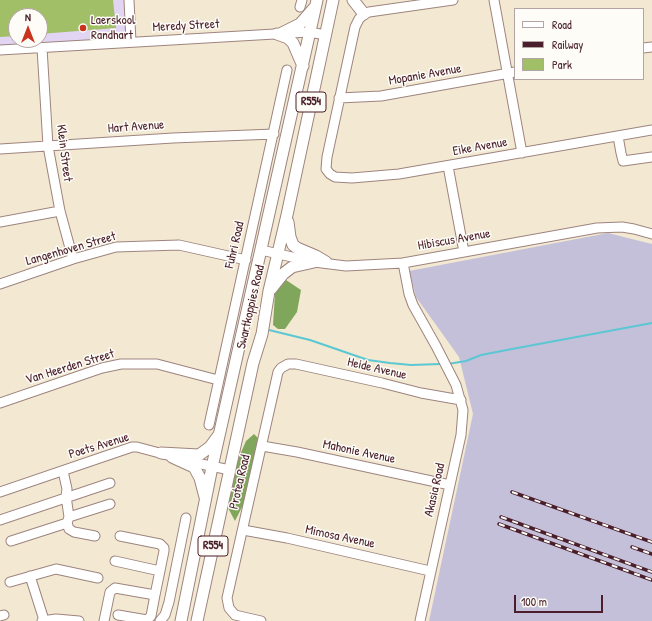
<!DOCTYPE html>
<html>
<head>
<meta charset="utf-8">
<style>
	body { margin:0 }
	#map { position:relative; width:652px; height:621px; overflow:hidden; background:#f3e9d2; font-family:"Patrick Hand",sans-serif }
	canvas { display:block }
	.legend { position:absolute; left:514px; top:8px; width:130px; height:72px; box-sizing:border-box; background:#fdfcf7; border:1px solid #b5a4a5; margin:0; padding:5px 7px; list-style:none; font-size:12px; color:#4a1f2b }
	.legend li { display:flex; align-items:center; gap:8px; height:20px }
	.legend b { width:20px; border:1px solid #b5a4a5 }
	.north { position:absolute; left:8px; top:8px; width:40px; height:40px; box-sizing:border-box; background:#fdfcf7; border:1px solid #b5a4a5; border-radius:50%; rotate:0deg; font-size:11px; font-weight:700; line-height:16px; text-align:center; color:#4a1f2b }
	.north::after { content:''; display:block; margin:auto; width:14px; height:18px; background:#c8321e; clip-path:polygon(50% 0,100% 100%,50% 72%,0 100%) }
	.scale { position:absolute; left:514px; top:595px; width:89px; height:18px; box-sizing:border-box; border:2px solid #4a1f2b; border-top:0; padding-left:5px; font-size:12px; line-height:14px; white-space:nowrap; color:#4a1f2b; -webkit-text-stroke:3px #fdfcf7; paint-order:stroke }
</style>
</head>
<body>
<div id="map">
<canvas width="652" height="621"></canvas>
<ul class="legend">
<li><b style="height:5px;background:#fff"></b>Road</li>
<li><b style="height:5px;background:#4a1f2b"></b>Railway</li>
<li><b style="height:11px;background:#a0bf67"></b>Park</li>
</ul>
<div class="north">N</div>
<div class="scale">100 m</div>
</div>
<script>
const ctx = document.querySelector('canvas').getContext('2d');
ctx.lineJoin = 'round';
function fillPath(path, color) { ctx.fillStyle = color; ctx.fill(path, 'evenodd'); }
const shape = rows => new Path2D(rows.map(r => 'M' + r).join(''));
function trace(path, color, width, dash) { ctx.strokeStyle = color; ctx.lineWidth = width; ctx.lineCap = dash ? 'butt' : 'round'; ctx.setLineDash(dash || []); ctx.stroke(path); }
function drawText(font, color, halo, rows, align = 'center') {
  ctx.font = font + ' "Patrick Hand",sans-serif'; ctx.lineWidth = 3; ctx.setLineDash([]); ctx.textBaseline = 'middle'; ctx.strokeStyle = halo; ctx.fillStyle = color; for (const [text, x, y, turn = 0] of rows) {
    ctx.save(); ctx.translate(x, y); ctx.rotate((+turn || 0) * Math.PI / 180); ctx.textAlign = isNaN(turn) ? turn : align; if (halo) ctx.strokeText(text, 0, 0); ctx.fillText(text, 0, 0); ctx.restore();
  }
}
const built = shape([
	[0,0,124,0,126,39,0,47],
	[16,16,40,16,40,40,16,40]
]);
const industrial = shape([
	[608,233,652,244,652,621,429,621,473,414,459,357,416,297,409,271]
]);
const green = shape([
	[0,0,113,0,116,28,40,34,40,16,16,16,16,36,0,37]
]);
const forest = shape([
	[286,280,301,290,297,312,285,329,278,329,273,325,275,293],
	[254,434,262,442,250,491,235,521,227,506,236,464,246,441]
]);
const stream = shape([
	[269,330,310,340,368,360,390,363,411,365,441,364],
	[448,364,466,361,481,355,512,349,652,323]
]);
const minor = shape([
	[129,0,131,42],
	[453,0,369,12,364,14,359,19,355,27,327,157,326,169,330,174,335,177,352,178,399,174,652,130],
	[494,0,522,153],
	[300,7,302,0],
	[42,48,48,146,60,211,73,259],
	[643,48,652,47],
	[0,50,309,32,326,35],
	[339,98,381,96,515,72],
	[618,136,621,153,623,161,652,157],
	[0,149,173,138,274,134],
	[448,166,464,252],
	[0,222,60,211],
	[261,250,314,262,346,266,403,263,597,228,622,227,634,229,652,234],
	[403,263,409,294,413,305,436,346,456,385,463,410,461,435,420,621],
	[0,284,73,259,116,247,179,245,246,260],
	[0,403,102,368,121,364,157,364,218,380],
	[209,425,287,70],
	[262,446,297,452,450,485],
	[187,461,230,470],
	[0,492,132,447,137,447,167,455],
	[69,517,110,504],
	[0,520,110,483],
	[67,523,69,529,74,532,95,536],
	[243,530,287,538,430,571],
	[11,541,67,523,69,517,66,496,67,489,63,471],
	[115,561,160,571],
	[30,576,44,620],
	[10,582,56,569,98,578],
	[118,615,147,620,151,616,155,595],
	[0,616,4,615],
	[42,621,56,619,79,621],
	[104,621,110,592,115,588,155,595,164,551,164,548,160,544,120,536],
	[160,621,165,615,169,602,186,518],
	[261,621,235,615,229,608,227,598,278,372,281,368,288,364,296,364,382,383,421,393,461,400]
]);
const major = shape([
	[353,0,364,14],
	[277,34,288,38,293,43,303,66],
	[280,34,300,24,314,8],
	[288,222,290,237,293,245,297,248,316,256,326,262],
	[271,289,283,274,292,267,314,262],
	[161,453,199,455,210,447,218,436],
	[172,457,194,467,200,478,205,497],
	[181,621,212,467,317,0],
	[197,621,253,363,262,334,269,291,287,215,333,0]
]);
const rail = shape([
	[512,492,652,542],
	[501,517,652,572],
	[499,524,652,580],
	[632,547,652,554]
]);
const markers = [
	[83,28,4,"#c8321e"]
];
const shields = [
	[311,102,30],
	[213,546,30]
];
const shieldNames = [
	["R554",311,102],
	["R554",213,546]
];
const poiNames = [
	["Laerskool",91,21],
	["Randhart",91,36]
];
const streetNames = [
	["Meredy Street",186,26,-3],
	["Mopanie Avenue",425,75,-10],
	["Hart Avenue",136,127,-4],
	["Eike Avenue",480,147,-10],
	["Klein Street",64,153,83],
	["Hibiscus Avenue",454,240,-10],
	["Fuhri Road",235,245,-77],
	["Langenhoven Street",71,249,-16],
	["Swartkoppies Road",251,307,-77],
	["Van Heerden Street",70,367,-17],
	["Heide Avenue",377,369,13],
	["Poets Avenue",99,446,-17],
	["Mahonie Avenue",359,452,12],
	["Protea Road",240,482,-77],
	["Akasia Road",435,490,-77],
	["Mimosa Avenue",340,537,12]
];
fillPath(built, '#e2d4f3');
fillPath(industrial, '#c5c0da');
fillPath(green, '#a0bf67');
fillPath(forest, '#80a65c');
trace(stream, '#5bc7d2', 2);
trace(minor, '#9e847e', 11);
trace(major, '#9e847e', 13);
trace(minor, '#fff', 9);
trace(major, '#fff', 11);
trace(rail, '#4a1f2b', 3.5);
trace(rail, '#fdfcf7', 2, [6]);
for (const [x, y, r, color] of markers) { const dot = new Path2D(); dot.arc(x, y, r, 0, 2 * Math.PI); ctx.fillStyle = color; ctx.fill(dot); trace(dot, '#fdfcf7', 1.5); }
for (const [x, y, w] of shields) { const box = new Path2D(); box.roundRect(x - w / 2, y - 10, w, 20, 3); ctx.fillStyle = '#fdfcf7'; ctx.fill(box); trace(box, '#4a1f2b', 1); }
drawText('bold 12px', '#4a1f2b', null, shieldNames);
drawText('13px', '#4a1f2b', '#fdfcf7', poiNames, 'left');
drawText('13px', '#4a1f2b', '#fdfcf7', streetNames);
</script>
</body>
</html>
